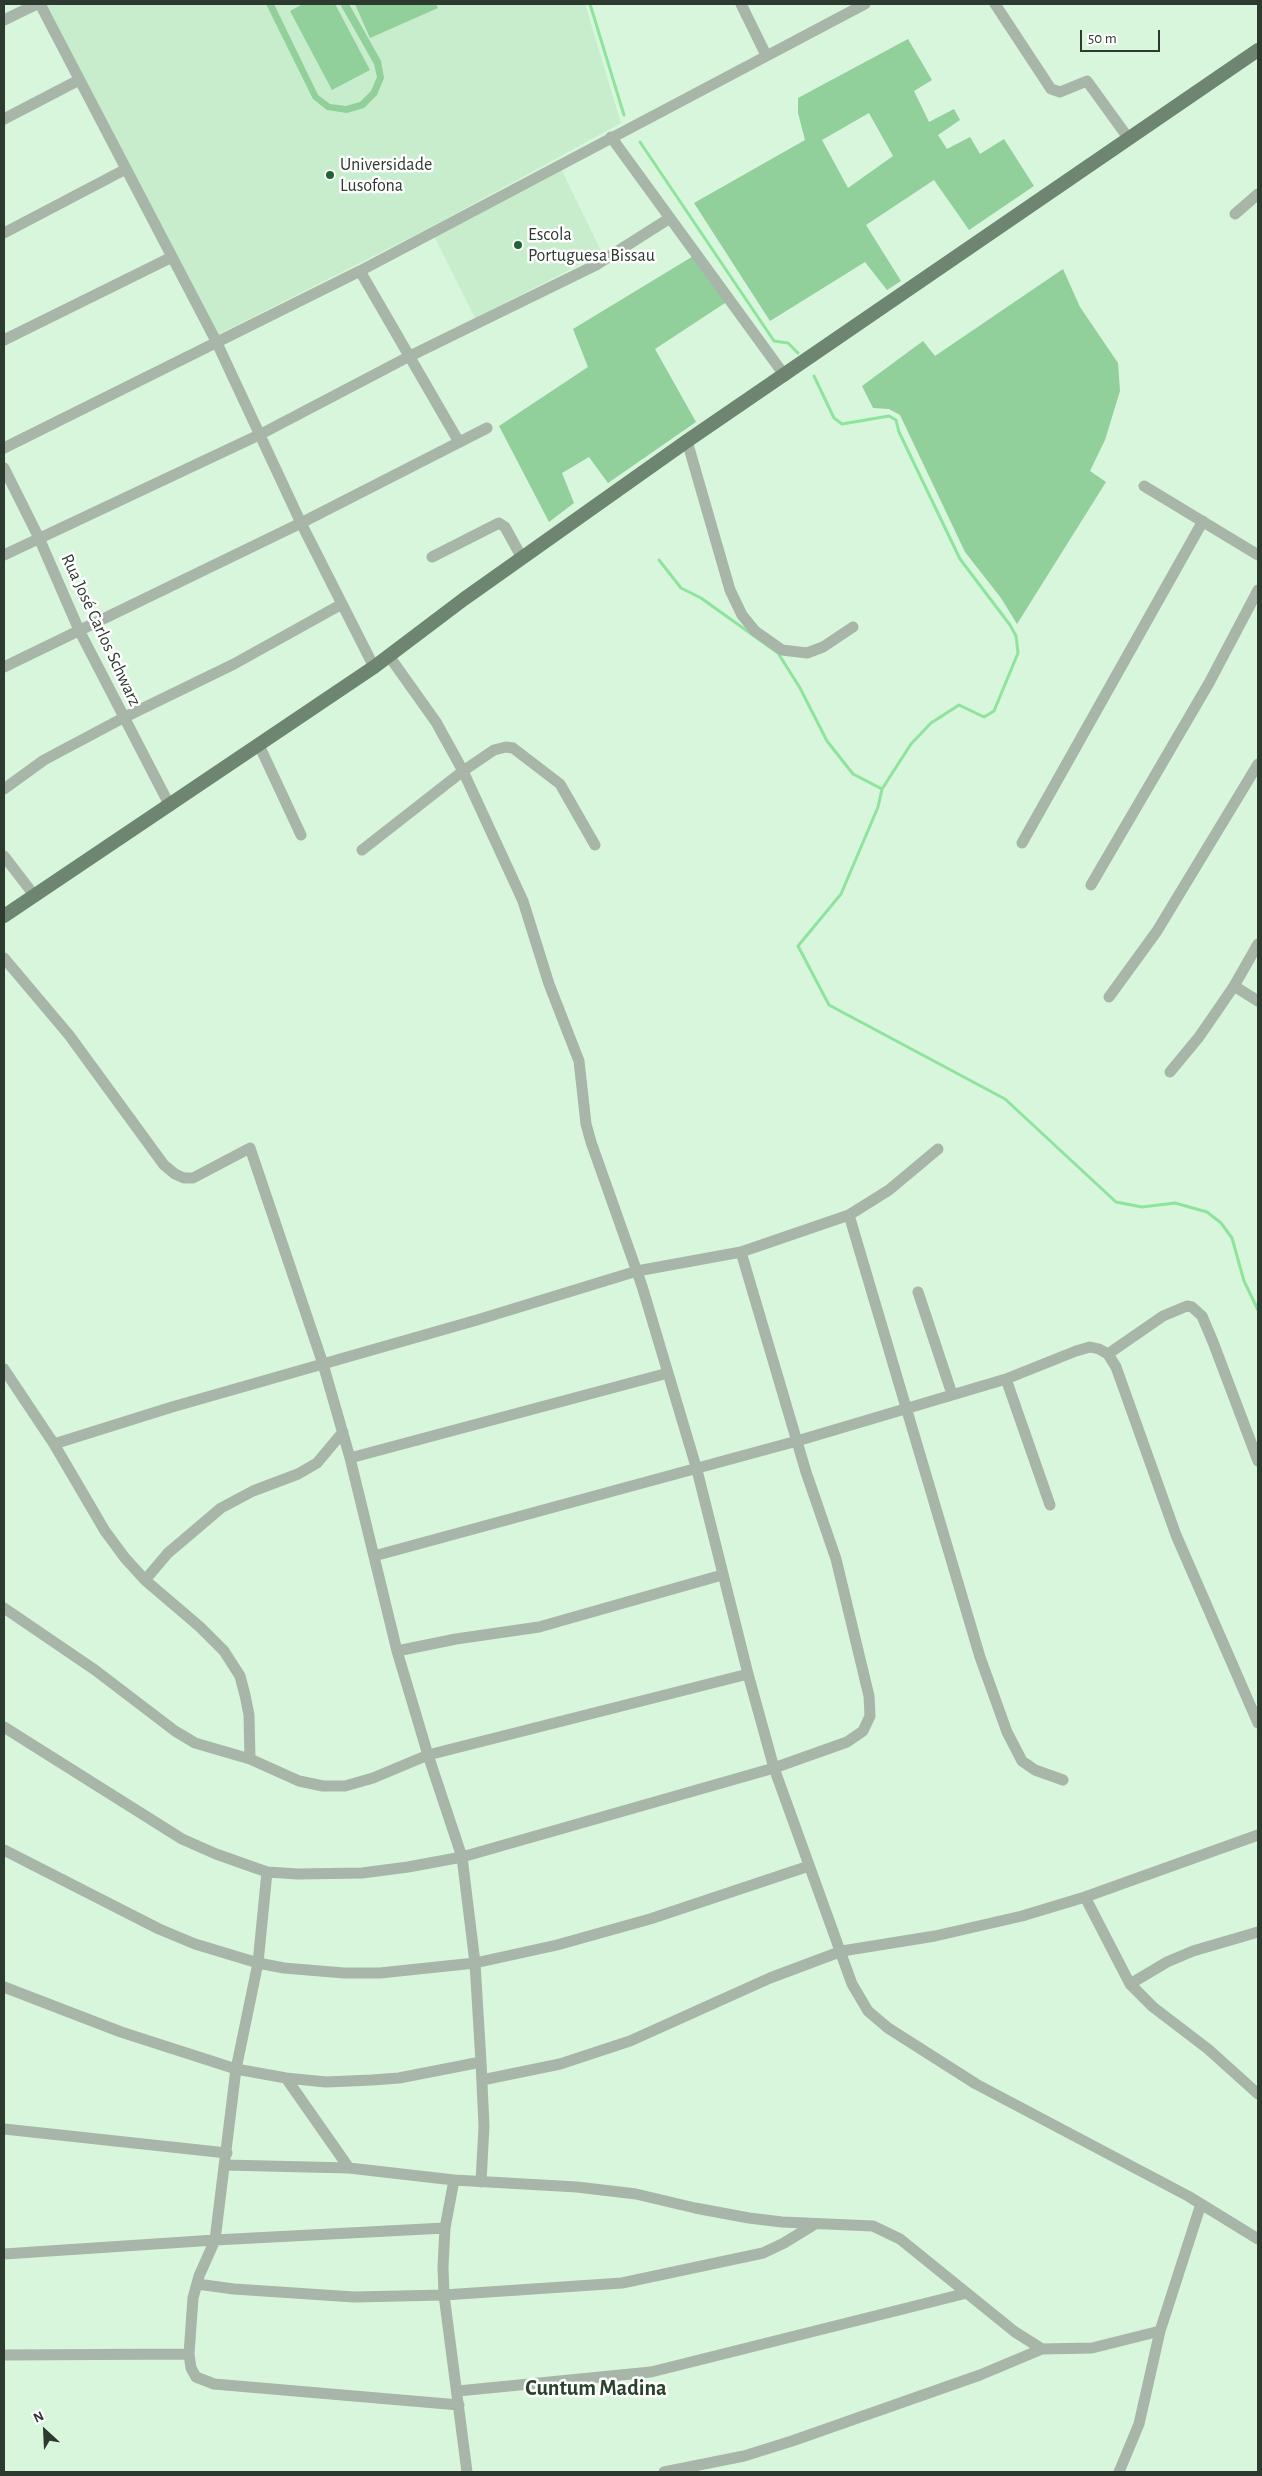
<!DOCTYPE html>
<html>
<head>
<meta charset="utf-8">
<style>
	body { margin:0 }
	#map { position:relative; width:1262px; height:2476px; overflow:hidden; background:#d7f6db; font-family:"Alegreya Sans",sans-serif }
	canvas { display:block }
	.frame { position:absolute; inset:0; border:5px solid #2d3a2f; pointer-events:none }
	.north { position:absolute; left:20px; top:2406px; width:50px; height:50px; -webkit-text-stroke:4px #fff; paint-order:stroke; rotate:335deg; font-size:14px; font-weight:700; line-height:20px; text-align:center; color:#2d3a2f }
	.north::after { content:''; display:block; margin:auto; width:18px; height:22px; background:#2d3a2f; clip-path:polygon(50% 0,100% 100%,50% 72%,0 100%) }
	.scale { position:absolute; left:1080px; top:30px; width:80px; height:22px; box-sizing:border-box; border:2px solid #2d3a2f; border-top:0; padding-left:6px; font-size:15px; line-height:18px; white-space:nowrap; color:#2d3a2f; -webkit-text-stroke:4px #fff; paint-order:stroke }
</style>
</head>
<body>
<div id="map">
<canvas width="1262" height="2476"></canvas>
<div class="frame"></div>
<div class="north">N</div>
<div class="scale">50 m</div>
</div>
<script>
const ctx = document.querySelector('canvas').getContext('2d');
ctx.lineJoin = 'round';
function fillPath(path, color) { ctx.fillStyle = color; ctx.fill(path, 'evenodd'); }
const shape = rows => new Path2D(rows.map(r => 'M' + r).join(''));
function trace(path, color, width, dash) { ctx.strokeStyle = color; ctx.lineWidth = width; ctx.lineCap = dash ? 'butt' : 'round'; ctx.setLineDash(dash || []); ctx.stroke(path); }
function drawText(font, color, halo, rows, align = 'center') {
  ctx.font = font + ' "Alegreya Sans",sans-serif'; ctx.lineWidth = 5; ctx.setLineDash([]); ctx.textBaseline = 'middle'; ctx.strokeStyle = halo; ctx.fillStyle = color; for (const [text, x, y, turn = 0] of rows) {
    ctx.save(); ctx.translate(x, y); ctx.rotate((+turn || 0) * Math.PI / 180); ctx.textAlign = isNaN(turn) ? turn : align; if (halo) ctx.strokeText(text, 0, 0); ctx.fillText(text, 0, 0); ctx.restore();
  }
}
const built = shape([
	[45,4,585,4,621,123,429,228,217,335],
	[561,169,602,253,475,318,434,236]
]);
const green = shape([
	[266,4,274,4,318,95,330,104,346,106,360,102,371,91,377,77,374,64,340,4,349,4,381,61,384,78,377,95,364,108,347,113,327,110,313,99],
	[303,4,335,4,370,70,332,90,290,11],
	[355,4,436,4,438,8,370,38],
	[908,39,932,80,914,91,929,122,954,109,960,120,938,135,947,149,970,137,980,154,1004,139,1034,186,969,230,934,180,866,225,901,281,887,290,865,262,770,321,694,203,805,140,798,113,798,98],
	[869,113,893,156,848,188,822,140],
	[695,255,728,301,655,349,696,422,608,483,589,457,562,473,574,503,549,522,499,426,588,367,573,329],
	[1063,269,1080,307,1118,363,1120,391,1105,440,1090,471,1106,482,1017,624,1001,598,965,552,900,415,889,409,873,408,862,386,923,341,935,356]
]);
const stream = shape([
	[590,4,624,115],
	[640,142,774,341,788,343,798,353],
	[814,376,834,418,842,424,889,416,896,420,899,432,960,559,1010,625,1016,636,1018,653,994,711,984,717,959,705,931,723,911,744,882,789,878,807,841,894,798,946,829,1005,1005,1099,1116,1202,1142,1207,1175,1203,1207,1212,1221,1223,1232,1238,1244,1281,1258,1310],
	[659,560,681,588,701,598,778,653,800,688,827,741,853,774,882,789]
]);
const minor = shape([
	[40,4,216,341,301,523,374,667],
	[741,4,766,55],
	[995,4,1051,89,1060,92,1087,81,1129,139],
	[4,20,37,4],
	[4,119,79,80],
	[611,137,785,376],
	[1235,214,1258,194],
	[4,233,126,169],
	[360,271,459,442],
	[4,340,172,257],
	[687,441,730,590,742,615,755,631,782,650,807,653,823,647,853,627],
	[4,448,360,271,865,4],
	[4,468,39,538,79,630,170,806],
	[1144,486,1258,555],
	[4,555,261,434,408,357,596,265,670,218],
	[432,557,499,523,505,527,522,558],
	[389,656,436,722,463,771,523,901,549,984,579,1061,586,1124,591,1142,642,1286,697,1470,748,1674,774,1768,852,1984,868,2011,888,2028,976,2084,1188,2196,1258,2239],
	[4,667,301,523,487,428],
	[259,745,301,835],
	[4,789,44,760,123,718,234,664,342,604],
	[1022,843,1203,521],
	[362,850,463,771,494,750,506,747,513,748,560,784,595,845],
	[4,856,34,895],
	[1091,885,1209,683,1258,590],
	[4,958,69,1035,164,1165,175,1174,184,1178,193,1178,250,1148,323,1364,350,1458,397,1651,428,1755,462,1857,475,1963,481,2062,484,2126,481,2182],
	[1234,986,1258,1001],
	[1109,997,1157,931,1258,764],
	[1170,1072,1199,1037,1234,986,1258,944],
	[849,1215,980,1657,1007,1732,1022,1761,1035,1770,1063,1780],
	[918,1292,952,1394],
	[1108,1354,1163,1316,1187,1306,1192,1307,1202,1316,1213,1342,1258,1461],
	[4,1369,54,1444,105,1531,125,1558,145,1580,200,1627,224,1651,240,1676,245,1695,249,1715,250,1759,299,1781,323,1786,345,1786,373,1778,428,1755,748,1674],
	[1006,1379,1050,1505],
	[54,1444,172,1407,477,1320,637,1271,741,1252,849,1215,889,1190,938,1149],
	[350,1458,668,1373],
	[374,1556,797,1441,1006,1379,1076,1351,1090,1347,1099,1349,1108,1354,1116,1367,1176,1535,1258,1723],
	[145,1580,168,1553,221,1508,253,1491,298,1474,317,1463,343,1432],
	[4,1608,95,1670,175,1731,195,1743,250,1759],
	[397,1651,456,1639,539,1627,722,1575],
	[4,1727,182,1839,216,1854,267,1872,298,1874,362,1873,408,1867,462,1857,774,1768,847,1742,863,1731,870,1716,869,1696,836,1559,806,1472,741,1252],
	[4,1850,159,1929,195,1944,258,1963,284,1968,344,1973,380,1973,475,1963,557,1945,650,1919,809,1866],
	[267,1872,258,1963,236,2069,215,2240,199,2276,193,2298,189,2354,191,2368,196,2377,214,2384,459,2405],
	[1085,1897,1130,1984,1153,2007,1208,2049,1258,2094],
	[1130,1984,1167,1962,1193,1951,1258,1932],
	[4,1987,121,2032,236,2069,286,2078,326,2082,372,2080,399,2078,481,2062],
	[286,2078,349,2168],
	[482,2080,560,2064,630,2041,770,1978,842,1951,935,1936,1022,1916,1085,1897,1258,1835],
	[4,2129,227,2153],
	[225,2165,349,2168,454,2180,577,2187,636,2194,695,2208,749,2218,782,2222,873,2226,900,2239,1015,2332,1042,2349],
	[454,2180,445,2228,443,2267,444,2295,467,2472],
	[4,2254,215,2240,445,2228],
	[197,2284,234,2289,354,2297,444,2295,622,2283,763,2253,784,2243,815,2224],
	[4,2355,189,2354],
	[458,2391,651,2372,967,2293],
	[664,2472,744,2456,792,2441,980,2375,1042,2349,1092,2348,1160,2331,1201,2204],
	[1119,2472,1139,2424,1160,2331]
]);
const major = shape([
	[4,916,374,667,464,599,687,441,1258,50]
]);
const markers = [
	[330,175,5,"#1e6531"],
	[518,245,5,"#1e6531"]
];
const poiNames = [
	["Universidade",340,165],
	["Lusofona",340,186],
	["Escola",528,235],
	["Portuguesa Bissau",528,256]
];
const streetNames = [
	["Rua José Carlos Schwarz",101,630,65]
];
const districtNames = [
	["Cuntum Madina",596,2388]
];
fillPath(built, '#c7edcc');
fillPath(green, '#91cf9b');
trace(stream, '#8ee49d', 3);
trace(minor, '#a8b5a9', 11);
trace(major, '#6e8671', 14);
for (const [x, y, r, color] of markers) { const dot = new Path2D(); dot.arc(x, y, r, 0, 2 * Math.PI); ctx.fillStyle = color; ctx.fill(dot); trace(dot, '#fff', 2); }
drawText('18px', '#2d3a2f', '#fff', poiNames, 'left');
drawText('18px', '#2d3a2f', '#fff', streetNames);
drawText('bold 22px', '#28422c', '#fff', districtNames);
</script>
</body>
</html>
